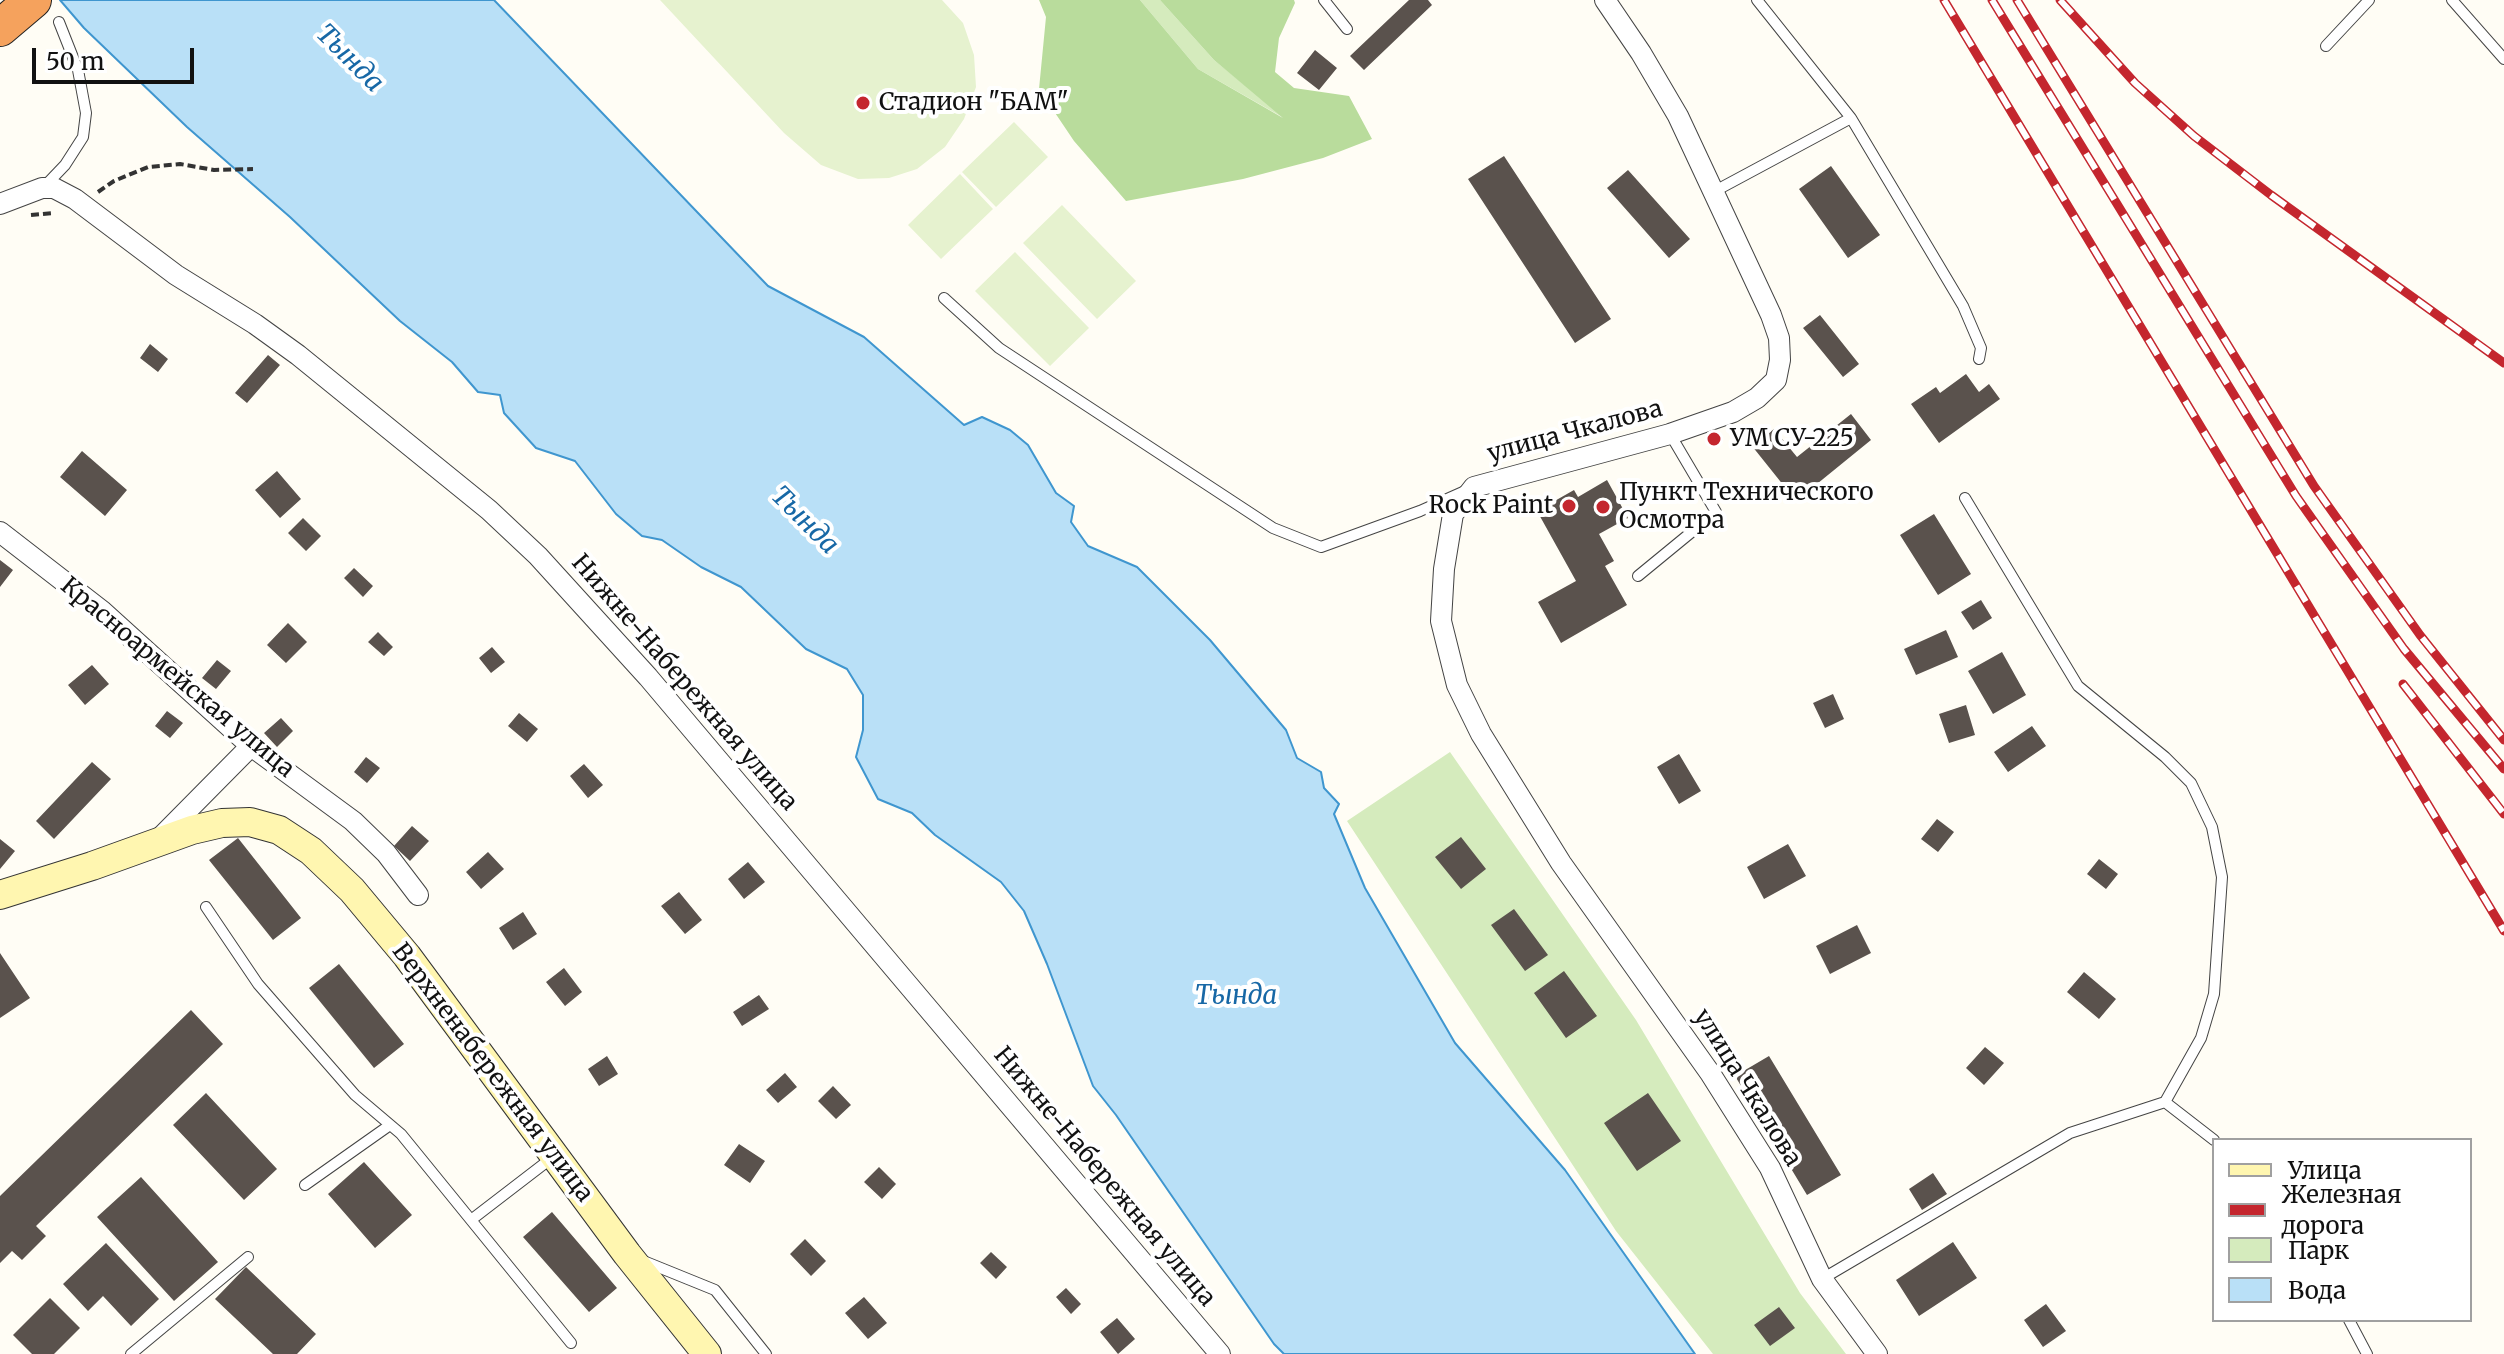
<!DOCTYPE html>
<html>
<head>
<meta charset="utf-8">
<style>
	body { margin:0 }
	#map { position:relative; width:2504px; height:1354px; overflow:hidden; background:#fffdf5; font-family:Merriweather,serif }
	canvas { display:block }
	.legend { position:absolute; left:2212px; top:1138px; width:260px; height:184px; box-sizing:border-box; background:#fff; border:2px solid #a0a0a0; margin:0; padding:10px 14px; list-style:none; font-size:24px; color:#111 }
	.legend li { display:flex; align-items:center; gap:16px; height:40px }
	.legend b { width:40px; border:2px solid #a0a0a0 }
	.scale { position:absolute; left:32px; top:48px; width:162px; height:36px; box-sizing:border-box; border:4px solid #111; border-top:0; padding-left:10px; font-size:24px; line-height:28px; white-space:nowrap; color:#111; -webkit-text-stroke:6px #fff; paint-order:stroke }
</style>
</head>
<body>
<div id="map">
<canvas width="2504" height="1354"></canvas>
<ul class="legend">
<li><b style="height:10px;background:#fff6b0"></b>Улица</li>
<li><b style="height:10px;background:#c4262e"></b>Железная дорога</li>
<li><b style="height:22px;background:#d5ebbd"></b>Парк</li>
<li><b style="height:22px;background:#b9e0f7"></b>Вода</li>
</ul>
<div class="scale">50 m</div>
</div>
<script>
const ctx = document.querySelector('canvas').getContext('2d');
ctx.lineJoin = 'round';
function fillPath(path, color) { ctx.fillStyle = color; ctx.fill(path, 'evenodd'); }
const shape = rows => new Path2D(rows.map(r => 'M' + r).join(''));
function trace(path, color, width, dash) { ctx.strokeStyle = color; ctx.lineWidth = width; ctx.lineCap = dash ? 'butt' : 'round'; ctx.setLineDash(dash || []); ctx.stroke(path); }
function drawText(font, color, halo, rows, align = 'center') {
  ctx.font = font + ' Merriweather,serif'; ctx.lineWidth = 8; ctx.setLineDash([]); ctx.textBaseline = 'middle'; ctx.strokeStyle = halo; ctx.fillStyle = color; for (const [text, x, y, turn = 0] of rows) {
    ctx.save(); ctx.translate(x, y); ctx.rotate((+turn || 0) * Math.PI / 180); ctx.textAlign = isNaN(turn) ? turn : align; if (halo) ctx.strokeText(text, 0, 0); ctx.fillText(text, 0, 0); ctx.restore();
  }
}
const green = shape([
	[1140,0,1160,0,1214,60,1289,121,1198,69],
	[1450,752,1636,1020,1800,1293,1846,1354,1713,1354,1616,1231,1347,821]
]);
const forest = shape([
	[1039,0,1140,0,1198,69,1283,118,1214,60,1160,0,1294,0,1295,3,1279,38,1275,72,1294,88,1349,96,1372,139,1323,158,1243,179,1126,201,1074,141,1039,89,1046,17]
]);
const pitch = shape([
	[660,0,942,0,963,23,974,55,976,87,964,119,945,147,917,169,889,178,858,179,821,165,784,133],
	[1014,122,1048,157,996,207,962,172],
	[960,174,993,209,941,259,908,225],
	[1062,205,1136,281,1097,319,1023,243],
	[1015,252,1089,328,1050,366,975,291]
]);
const water = shape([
	[60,0,494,0,768,286,864,337,964,425,982,417,1010,430,1028,445,1056,493,1074,506,1071,522,1088,546,1137,567,1210,640,1286,730,1297,758,1321,772,1324,788,1339,804,1334,814,1365,888,1455,1043,1565,1170,1695,1354,1284,1354,1274,1344,1116,1115,1093,1086,1047,964,1024,911,1001,882,935,835,912,813,878,799,856,757,863,730,863,695,847,669,806,649,741,587,701,567,662,540,642,536,616,514,575,461,536,448,504,413,500,395,478,392,452,362,400,321,290,217,187,127,84,28,60,0]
]);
const building = shape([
	[1409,0,1428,0,1432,5,1364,70,1350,56],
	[1315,50,1337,68,1319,90,1297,73],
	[1504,156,1611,319,1575,343,1468,179],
	[1831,166,1880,235,1848,258,1799,189],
	[1628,170,1690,239,1669,258,1607,188],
	[1820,315,1859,364,1843,377,1803,328],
	[150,344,168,359,158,372,140,358],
	[268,355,280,365,247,403,235,393],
	[1966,374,1979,392,1989,384,2000,399,1939,443,1911,404,1936,387,1940,393],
	[1851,414,1871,440,1796,501,1752,446,1774,429,1797,457],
	[82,451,127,490,105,516,60,477],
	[277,471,301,499,280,518,255,490],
	[1607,480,1628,518,1599,534,1614,561,1605,566,1627,605,1561,643,1538,602,1576,581,1537,511,1574,490,1578,497],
	[1934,514,1971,574,1938,595,1900,535],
	[303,518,321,536,306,551,288,533],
	[0,560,13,570,0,587],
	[354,568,373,586,363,597,344,578],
	[1981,600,1992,618,1973,630,1961,612],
	[288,623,307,642,286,663,267,645],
	[1946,630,1958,657,1916,675,1904,649],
	[378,632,393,647,384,656,368,642],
	[492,647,505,662,491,673,479,658],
	[2002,652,2026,695,1993,714,1968,671],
	[217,660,231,671,216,689,202,678],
	[92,665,109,684,85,705,68,685],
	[1833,694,1844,719,1825,728,1813,703],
	[1966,705,1975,735,1949,743,1939,714],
	[167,711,183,723,170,738,155,726],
	[519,713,538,729,527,742,508,726],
	[281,718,293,731,277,747,264,733],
	[2032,726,2046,746,2008,772,1994,752],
	[1679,754,1701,791,1679,804,1657,767],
	[366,757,380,768,367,783,354,772],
	[92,762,111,779,54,839,36,821],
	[584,764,603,785,588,798,570,776],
	[1937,819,1954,832,1938,852,1921,839],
	[412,826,429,841,410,861,394,846],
	[1461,837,1486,869,1461,889,1435,857],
	[238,838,301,918,273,940,209,860],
	[0,839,15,851,0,869],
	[1788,844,1806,876,1764,899,1747,867],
	[488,852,504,869,481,889,466,872],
	[2099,859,2118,874,2106,889,2087,874],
	[748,862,765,882,744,899,728,879],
	[679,892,702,920,685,934,661,906],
	[1514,909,1548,955,1525,971,1491,925],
	[523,912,537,934,513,950,499,928],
	[1857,925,1871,953,1830,974,1816,946],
	[0,953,30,998,0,1018],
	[339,964,404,1044,374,1068,309,988],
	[564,968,582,992,565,1006,546,982],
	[1564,971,1597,1016,1566,1038,1534,993],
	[2084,972,2116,999,2099,1019,2067,992],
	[759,995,769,1009,742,1026,733,1012],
	[191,1010,223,1044,36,1226,46,1236,22,1260,12,1251,0,1263,0,1196],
	[1985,1047,2004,1063,1984,1085,1966,1068],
	[607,1056,618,1074,599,1086,588,1069],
	[1769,1056,1841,1175,1807,1195,1735,1076],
	[785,1073,797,1087,778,1103,766,1090],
	[833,1086,851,1105,836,1119,818,1101],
	[206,1093,277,1169,244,1200,173,1125],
	[1648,1093,1681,1141,1637,1171,1604,1123],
	[739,1144,765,1161,750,1183,724,1165],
	[364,1162,412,1215,375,1248,328,1194],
	[879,1167,896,1184,882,1199,864,1182],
	[1933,1173,1947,1194,1922,1210,1909,1189],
	[141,1177,218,1262,174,1301,97,1217],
	[552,1212,617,1288,589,1312,523,1237],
	[805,1239,826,1261,811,1276,790,1254],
	[1953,1242,1977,1278,1919,1316,1896,1280],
	[106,1243,159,1299,131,1326,103,1296,88,1311,63,1284],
	[991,1252,1007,1267,996,1279,980,1263],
	[246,1267,316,1334,297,1354,273,1354,215,1299],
	[1066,1288,1081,1304,1071,1314,1056,1297],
	[864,1297,887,1323,868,1339,845,1313],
	[50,1298,80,1328,54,1354,32,1354,13,1335],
	[2046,1304,2066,1331,2043,1347,2024,1320],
	[1779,1307,1795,1328,1770,1346,1754,1325],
	[1117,1318,1135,1339,1118,1354,1100,1332]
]);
const path = shape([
	[98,192,114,181,148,167,180,164,214,170,253,169],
	[31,215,54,213]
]);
const lane = shape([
	[1324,0,1347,29],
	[1757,0,1851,118],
	[2452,0,2504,59],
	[2326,46,2369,0],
	[44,187,65,165,83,137,86,113,78,70,59,22],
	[1715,191,1851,118,1963,306,1981,348,1979,359],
	[944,298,999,348,1273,528,1321,547,1420,511,1465,491],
	[1965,498,2078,686,2165,757,2191,783,2212,827,2222,877,2214,994,2201,1038,2165,1102],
	[1638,576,1716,512,1670,434],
	[206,907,258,984,355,1095,401,1134,571,1343],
	[305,1185,390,1125],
	[471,1220,553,1157],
	[641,1260,715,1290,766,1354],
	[1822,1279,2070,1133,2165,1102,2214,1140],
	[2349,1320,2367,1354],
	[131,1354,248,1257]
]);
const street = shape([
	[1605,0,1641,53,1678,116,1771,315,1779,338,1780,360,1776,380,1757,398,1733,412,1670,434,1474,487,1453,514,1444,569,1441,621,1457,685,1481,734,1561,863,1710,1073,1770,1168,1822,1279,1877,1354],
	[0,204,42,188,54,188,75,199,176,275,255,324,298,355,489,510,538,556,648,677,1220,1354],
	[0,532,102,611,251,746,353,821,386,853,418,895],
	[158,840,251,746]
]);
const secondary = shape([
	[0,895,92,866,192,830,222,823,250,822,279,830,311,851,352,890,407,956,627,1254,707,1354]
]);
const highway = shape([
	[0,28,33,0]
]);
const rail = shape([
	[1944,0,2504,931],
	[1992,0,2296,496,2404,649,2504,769],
	[2017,0,2314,486,2420,635,2504,740],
	[2060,0,2135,83,2194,136,2271,195,2504,363],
	[2403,684,2504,814]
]);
const markers = [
	[863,103,8,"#c4262e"],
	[1714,439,8,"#c4262e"],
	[1569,506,8,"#c4262e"],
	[1603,507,8,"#c4262e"]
];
const poiNames = [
	["Стадион \"БАМ\"",879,103],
	["УМ СУ-225",1730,439],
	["Пункт Технического",1619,493],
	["Осмотра",1619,521],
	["Rock Paint",1553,506,"right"]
];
const streetNames = [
	["улица Чкалова",1575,432,-15],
	["Красноармейская улица",177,678,40],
	["Нижне-Набережная улица",684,683,49],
	["Верхненабережная улица",492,1073,53],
	["улица Чкалова",1747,1088,58],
	["Нижне-Набережная улица",1104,1177,50]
];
const waterNames = [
	["Тында",349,59,45],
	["Тында",804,521,45],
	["Тында",1236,997]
];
fillPath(green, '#d5ebbd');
fillPath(forest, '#b9dc9c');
fillPath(pitch, '#e6f2cf');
fillPath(water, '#b9e0f7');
trace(water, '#3f96cf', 2);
fillPath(building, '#5a524d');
trace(lane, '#444', 12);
trace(street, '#444', 22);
trace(secondary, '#333', 30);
trace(highway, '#222', 38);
trace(path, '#333', 4, [8, 4]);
trace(lane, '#fff', 10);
trace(street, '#fff', 20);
trace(secondary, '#fff6b0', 28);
trace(highway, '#f5a25d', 36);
trace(rail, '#c4262e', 9);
trace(rail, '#fff', 6, [18]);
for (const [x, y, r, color] of markers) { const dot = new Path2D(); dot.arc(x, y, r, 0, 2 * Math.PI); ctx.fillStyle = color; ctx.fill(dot); trace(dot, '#fff', 3); }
drawText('24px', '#111', '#fff', poiNames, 'left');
drawText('24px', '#111', '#fff', streetNames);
drawText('italic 26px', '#1768a6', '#fff', waterNames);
</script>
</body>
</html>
